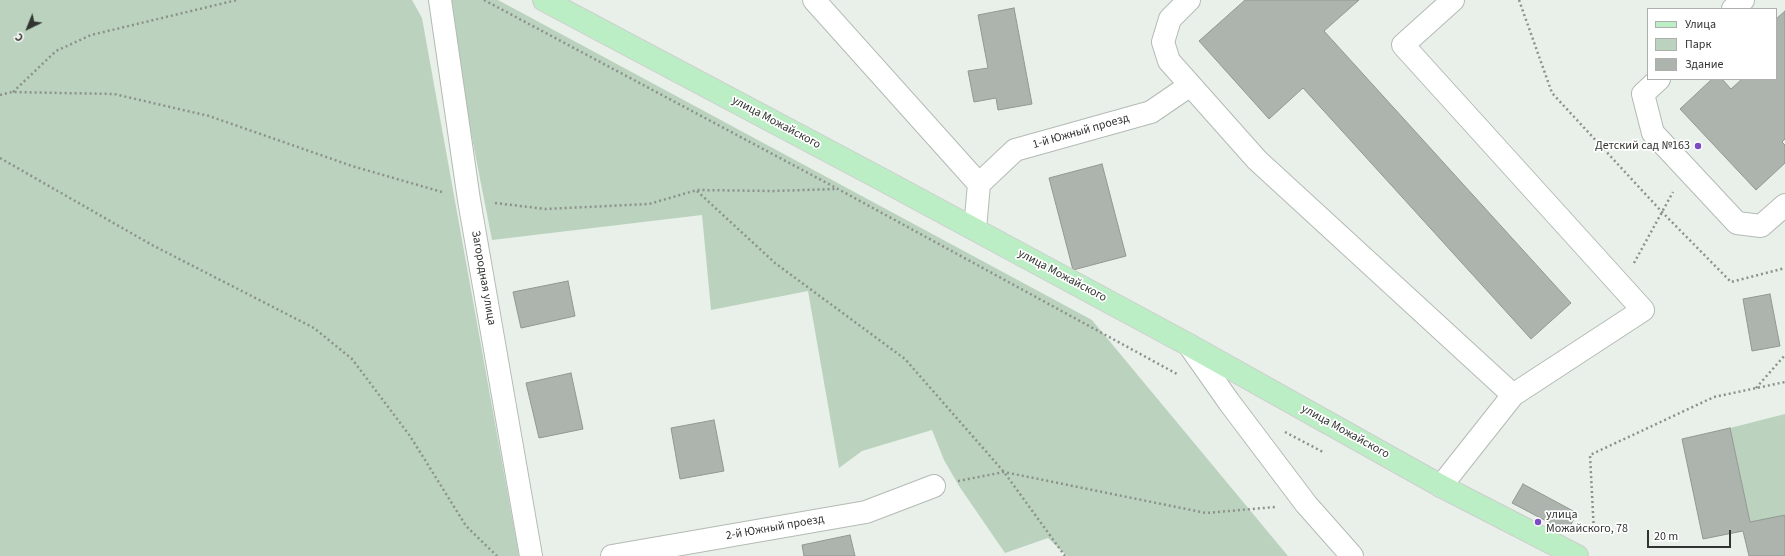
<!DOCTYPE html>
<html>
<head>
<meta charset="utf-8">
<style>
	body { margin:0 }
	#map { position:relative; width:1785px; height:556px; overflow:hidden; background:#e8f0e9; font-family:"Source Sans 3",sans-serif }
	canvas { display:block }
	.legend { position:absolute; left:1647px; top:8px; width:130px; height:72px; box-sizing:border-box; background:#fff; border:1px solid #adaead; margin:0; padding:5px 7px; list-style:none; font-size:12px; color:#313431 }
	.legend li { display:flex; align-items:center; gap:8px; height:20px }
	.legend b { width:20px; border:1px solid #adaead }
	.north { position:absolute; left:8px; top:8px; width:40px; height:40px; -webkit-text-stroke:3px #fff; paint-order:stroke; rotate:223deg; font-size:11px; font-weight:700; line-height:16px; text-align:center; color:#313431 }
	.north::after { content:''; display:block; margin:auto; width:14px; height:18px; background:#313431; clip-path:polygon(50% 0,100% 100%,50% 72%,0 100%) }
	.scale { position:absolute; left:1647px; top:530px; width:84px; height:18px; box-sizing:border-box; border:2px solid #313431; border-top:0; padding-left:5px; font-size:12px; line-height:14px; white-space:nowrap; color:#313431; -webkit-text-stroke:3px #fff; paint-order:stroke }
</style>
</head>
<body>
<div id="map">
<canvas width="1785" height="556"></canvas>
<ul class="legend">
<li><b style="height:5px;background:#bbeec4"></b>Улица</li>
<li><b style="height:11px;background:#bbd3be"></b>Парк</li>
<li><b style="height:11px;background:#acb4ad"></b>Здание</li>
</ul>
<div class="north">С</div>
<div class="scale">20 m</div>
</div>
<script>
const ctx = document.querySelector('canvas').getContext('2d');
ctx.lineJoin = 'round';
function fillPath(path, color) { ctx.fillStyle = color; ctx.fill(path, 'evenodd'); }
const shape = rows => new Path2D(rows.map(r => 'M' + r).join(''));
function trace(path, color, width, dash) { ctx.strokeStyle = color; ctx.lineWidth = width; ctx.lineCap = dash ? 'butt' : 'round'; ctx.setLineDash(dash || []); ctx.stroke(path); }
function drawText(font, color, halo, rows, align = 'center') {
  ctx.font = font + ' "Source Sans 3",sans-serif'; ctx.lineWidth = 3.5; ctx.setLineDash([]); ctx.textBaseline = 'middle'; ctx.strokeStyle = halo; ctx.fillStyle = color; for (const [text, x, y, turn = 0] of rows) {
    ctx.save(); ctx.translate(x, y); ctx.rotate((+turn || 0) * Math.PI / 180); ctx.textAlign = isNaN(turn) ? turn : align; if (halo) ctx.strokeText(text, 0, 0); ctx.fillText(text, 0, 0); ctx.restore();
  }
}
const green = shape([
	[0,0,412,0,422,18,519,556,0,556],
	[447,0,498,0,1092,320,1288,556,1067,556,1048,538,1005,553,959,486,944,460,932,430,862,451,839,468,808,291,711,310,702,215,492,240,447,10],
	[1785,414,1785,515,1750,522,1730,428]
]);
const building = shape([
	[1245,0,1359,0,1324,31,1571,303,1531,339,1303,88,1269,119,1199,41,1245,0],
	[1014,8,1032,104,998,110,996,98,974,102,968,71,988,68,978,15,1014,8],
	[1785,11,1785,139,1782,142,1785,145,1785,163,1756,190,1680,109,1712,79,1722,79,1731,89,1742,79,1776,79,1776,19,1785,11],
	[1102,164,1126,256,1073,270,1049,178,1102,164],
	[568,281,575,316,521,328,513,292,568,281],
	[1770,294,1780,346,1752,351,1743,299,1770,294],
	[571,373,583,429,539,438,526,383,571,373],
	[714,420,724,471,680,479,671,428,714,420],
	[1730,428,1750,522,1785,515,1785,556,1749,556,1743,531,1703,539,1682,439,1730,428],
	[1523,484,1577,513,1567,532,1512,503,1523,484],
	[850,535,855,556,804,556,802,545,850,535]
]);
const path = shape([
	[484,0,838,189,1177,374],
	[1519,0,1552,93,1662,212,1731,282,1785,268],
	[13,92,56,51,91,35,237,0],
	[0,95,12,92,114,94,209,116,352,166,442,192],
	[0,158,152,245,314,328,352,359,410,436,466,526,497,556],
	[697,191,775,263,905,359,1004,472,1065,556],
	[495,203,546,209,649,204,697,190,772,191,838,189],
	[1634,263,1673,192],
	[1756,388,1785,355],
	[1285,432,1323,452],
	[958,481,1004,472,1206,513,1275,507],
	[1594,533,1590,455,1714,397,1785,382]
]);
const minor = shape([
	[440,0,469,200,531,556],
	[814,0,979,184,975,229],
	[1189,0,1170,19,1163,42,1169,61,1257,160,1513,395],
	[1733,9,1743,0],
	[1659,79,1643,94,1653,133,1737,223,1761,226,1785,205],
	[979,184,1015,150,1151,112,1189,86],
	[1189,345,1229,402,1306,504,1352,556],
	[1441,486,1513,395,1643,310,1403,45,1453,0],
	[612,556,866,512,934,486]
]);
const major = shape([
	[544,0,883,180,1189,345,1441,486,1577,556]
]);
const markers = [
	[1698,146,4,"#7d4cc5"],
	[1538,522,4,"#7d4cc5"]
];
const streetNames = [
	["улица Можайского",776,123,28],
	["1-й Южный проезд",1081,132,-16],
	["улица Можайского",1062,276,28],
	["Загородная улица",483,278,80],
	["улица Можайского",1345,432,29],
	["2-й Южный проезд",775,528,-10]
];
const poiNames = [
	["Детский сад №163",1690,146],
	["улица",1546,515,"left"],
	["Можайского, 78",1546,529,"left"]
];
fillPath(green, '#bbd3be');
fillPath(building, '#acb4ad');
trace(building, '#919892', 1);
trace(minor, '#b3bbb4', 24);
trace(major, '#cecece', 24);
trace(path, '#8c918c', 2.5, [2, 3]);
trace(minor, '#fff', 22);
trace(major, '#bbeec4', 22);
for (const [x, y, r, color] of markers) { const dot = new Path2D(); dot.arc(x, y, r, 0, 2 * Math.PI); ctx.fillStyle = color; ctx.fill(dot); trace(dot, '#fff', 1.5); }
drawText('12px', '#313431', '#fff', streetNames);
drawText('12px', '#313431', '#fff', poiNames, 'right');
</script>
</body>
</html>
